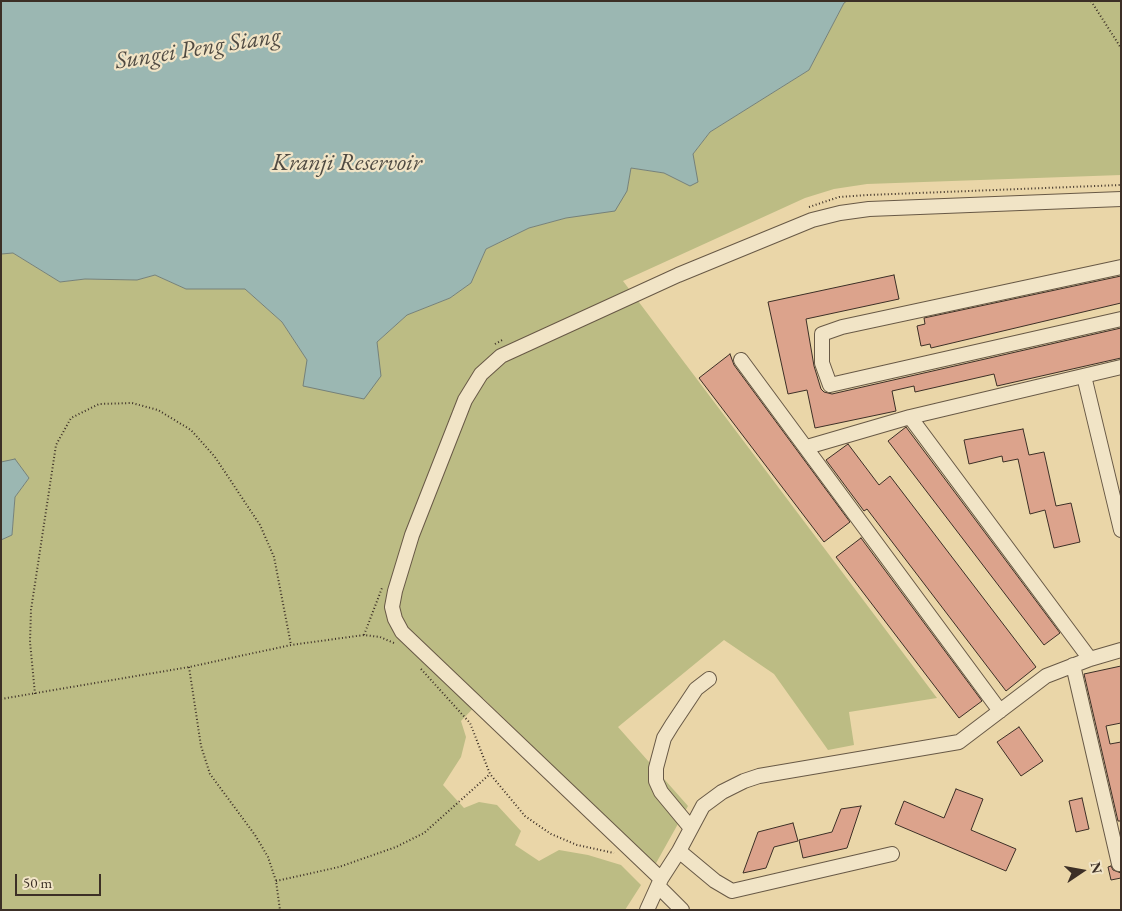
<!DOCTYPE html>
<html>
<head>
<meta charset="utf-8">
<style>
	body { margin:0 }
	#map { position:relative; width:1122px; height:911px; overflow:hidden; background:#ead6a8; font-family:"EB Garamond",serif }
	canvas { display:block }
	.frame { position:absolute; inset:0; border:2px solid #3c2f26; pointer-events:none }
	.north { position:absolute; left:1057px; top:846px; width:50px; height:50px; -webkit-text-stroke:4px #f1e4c6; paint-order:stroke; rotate:78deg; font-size:14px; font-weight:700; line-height:20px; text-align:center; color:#3c2f26 }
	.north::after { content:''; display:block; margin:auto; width:18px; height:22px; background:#3c2f26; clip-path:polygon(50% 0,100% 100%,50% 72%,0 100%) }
	.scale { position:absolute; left:15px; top:874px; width:86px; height:22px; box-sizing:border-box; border:2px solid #3c2f26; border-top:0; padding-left:6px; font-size:15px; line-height:18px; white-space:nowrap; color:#3c2f26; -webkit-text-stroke:4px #f1e4c6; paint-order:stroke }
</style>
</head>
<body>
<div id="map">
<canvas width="1122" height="911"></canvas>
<div class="frame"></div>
<div class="north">N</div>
<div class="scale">50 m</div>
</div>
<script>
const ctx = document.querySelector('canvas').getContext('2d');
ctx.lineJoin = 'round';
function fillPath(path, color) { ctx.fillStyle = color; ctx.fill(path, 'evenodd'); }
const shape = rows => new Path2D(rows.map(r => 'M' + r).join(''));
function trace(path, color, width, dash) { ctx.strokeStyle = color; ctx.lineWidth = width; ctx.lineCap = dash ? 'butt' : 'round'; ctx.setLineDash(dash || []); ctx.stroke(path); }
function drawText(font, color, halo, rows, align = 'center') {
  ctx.font = font + ' "EB Garamond",serif'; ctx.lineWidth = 4.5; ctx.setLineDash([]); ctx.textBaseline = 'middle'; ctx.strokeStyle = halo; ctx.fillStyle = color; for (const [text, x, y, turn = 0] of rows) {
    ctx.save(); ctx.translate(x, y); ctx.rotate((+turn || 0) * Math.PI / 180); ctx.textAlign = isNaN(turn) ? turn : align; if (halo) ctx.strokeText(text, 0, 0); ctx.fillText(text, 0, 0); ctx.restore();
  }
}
const green = shape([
	[847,1,1121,1,1121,175,867,184,834,189,805,198,623,281,937,698,849,712,854,745,828,750,774,674,724,640,618,727,688,806,655,865,483,698,461,721,466,737,461,757,443,785,464,808,479,802,497,805,521,831,515,845,539,861,559,850,588,855,621,865,641,885,625,910,1,910,1,540,12,535,15,497,29,478,15,460,1,462,1,254,13,253,60,282,85,279,137,280,155,275,186,289,245,289,282,322,307,360,380,376,377,342,407,315,450,298,471,283,486,249,529,228,566,218,627,191,631,168,664,173,690,186,693,154,710,132,809,70,844,3]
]);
const water = shape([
	[1,1,847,1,844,3,809,70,710,132,693,154,698,182,690,186,664,173,631,168,627,191,615,211,566,218,529,228,486,249,471,283,450,298,407,315,377,342,381,376,364,399,303,386,307,360,282,322,245,289,186,289,155,275,137,280,85,279,60,282,13,253,1,254,1,1],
	[15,459,29,478,15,497,12,535,1,540,1,462,15,459]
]);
const building = shape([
	[894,275,899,299,806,319,814,366,821,389,824,392,832,394,1121,328,1121,358,997,386,994,374,915,392,914,386,892,391,896,411,815,428,807,390,788,394,768,302,894,275],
	[1121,276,1121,303,931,348,930,344,921,346,917,326,925,324,924,318,1121,276],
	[730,354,734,365,850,522,824,542,699,378,730,354],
	[906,427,1060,633,1044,645,888,441,906,427],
	[1023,429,1029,455,1044,452,1056,506,1071,503,1080,542,1054,548,1045,510,1030,514,1018,459,1003,462,1002,456,969,464,964,440,1023,429],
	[848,444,879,485,890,476,1036,667,1006,691,867,509,864,511,826,460,848,444],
	[861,538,982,701,959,718,836,557,861,538],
	[1121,666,1121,723,1106,726,1110,744,1121,742,1121,821,1118,821,1084,674,1121,666],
	[1019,727,1043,761,1021,776,997,742,1019,727],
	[956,789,983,799,971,830,1016,849,1006,871,895,824,904,801,944,818,956,789],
	[1082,798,1089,829,1076,832,1069,801,1082,798],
	[861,806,847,848,803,858,799,840,832,832,841,809,861,806],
	[793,823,798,841,774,847,766,868,743,873,758,832,793,823],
	[1111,866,1113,870,1121,873,1121,878,1111,880,1108,867,1111,866]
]);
const path = shape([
	[1091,1,1121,48],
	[809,207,839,197,868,195,1121,185],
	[495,344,504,339],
	[364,635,382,588],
	[189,667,201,746,210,774,255,835,268,857,276,881,280,910],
	[421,669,470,723,490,774,525,816,551,834,577,845,614,853],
	[35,694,30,642,31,610,56,445,71,418,99,404,132,403,158,410,191,430,215,457,260,525,274,557,291,645],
	[1,699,189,667,291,645,364,635,380,637,394,643],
	[276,881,339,867,396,847,424,833,490,774]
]);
const minor = shape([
	[1121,267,842,327,822,334,822,363,830,385,1121,319],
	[741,360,1000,711],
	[1084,376,1121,530],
	[910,417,1090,659],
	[807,447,910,417,1121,367],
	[1073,665,1119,864],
	[690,827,661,792,656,781,656,768,664,738,672,725,696,689,709,679],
	[679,851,715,881,732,891,892,854],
	[661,879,402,632,395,619,392,607,395,591,412,535,465,400,481,374,501,356,678,275,812,220,840,213,869,209,1121,199],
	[659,887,682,910],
	[647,910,661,879,679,851,703,806,722,792,744,781,759,776,959,742,1046,676,1090,659,1121,650]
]);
const waterNames = [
	["Sungei Peng Siang",198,49,-9],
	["Kranji Reservoir",347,163]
];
fillPath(green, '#bcbc84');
fillPath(water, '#9bb7b2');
trace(water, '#75817a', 1);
fillPath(building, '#dca38c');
trace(building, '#3c2f26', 1);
trace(minor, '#685946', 16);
trace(path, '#3c2f26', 2, [1, 2.5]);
trace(minor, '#f1e4c6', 14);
drawText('italic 24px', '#4f4a42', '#f1e4c6', waterNames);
</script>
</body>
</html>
